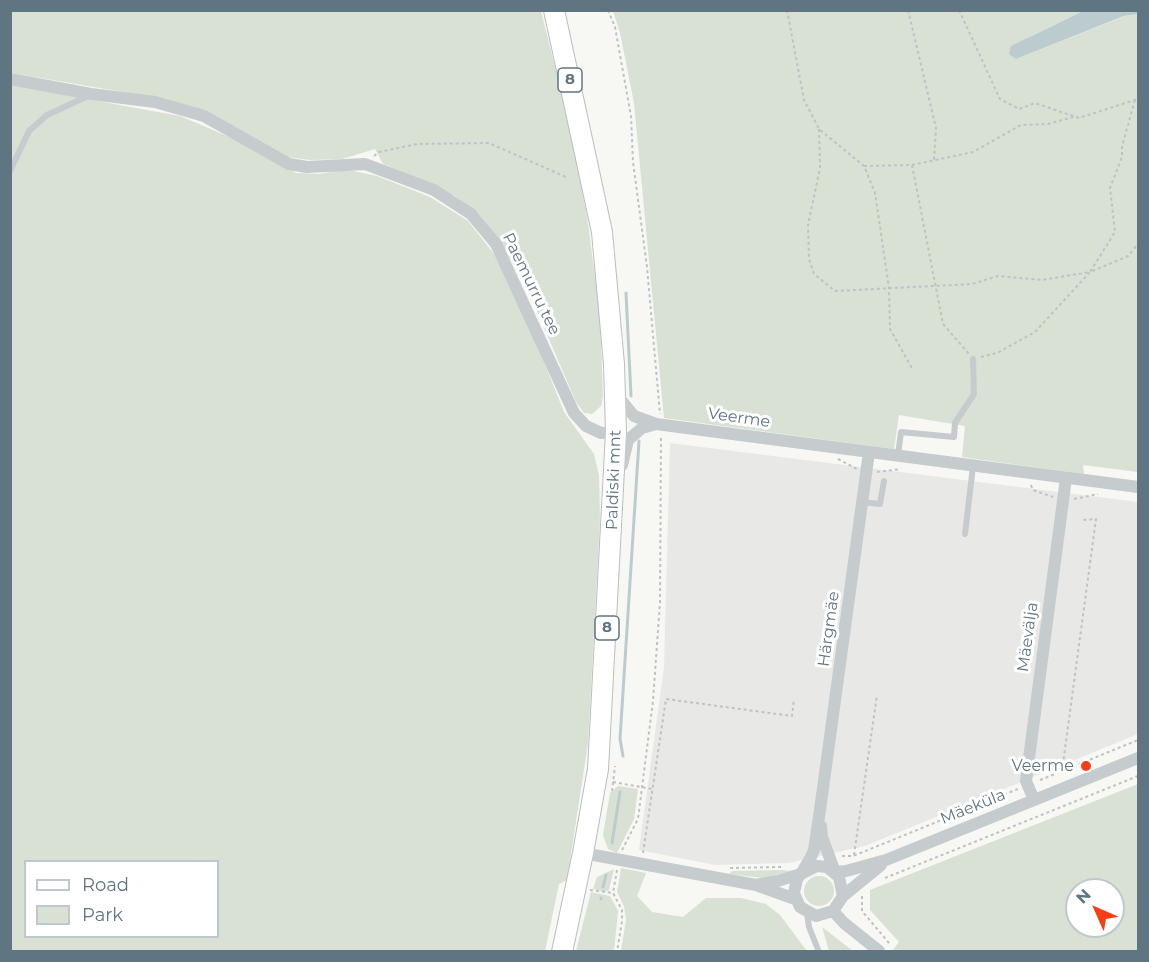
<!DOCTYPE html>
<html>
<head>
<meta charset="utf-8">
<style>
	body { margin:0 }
	#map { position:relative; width:1149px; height:962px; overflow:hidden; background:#f7f7f3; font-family:Montserrat,sans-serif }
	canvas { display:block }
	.frame { position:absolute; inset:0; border:12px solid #5f7582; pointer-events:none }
	.legend { position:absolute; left:24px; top:860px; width:195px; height:78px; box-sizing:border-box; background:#fff; border:2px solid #bfc8cd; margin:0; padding:8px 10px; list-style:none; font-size:18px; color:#5f7582 }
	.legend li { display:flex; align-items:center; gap:12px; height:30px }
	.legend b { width:30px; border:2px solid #bfc8cd }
	.north { position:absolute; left:1065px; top:878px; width:60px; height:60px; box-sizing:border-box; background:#fff; border:2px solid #bfc8cd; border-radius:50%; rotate:315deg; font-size:16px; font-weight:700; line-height:24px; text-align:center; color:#5f7582 }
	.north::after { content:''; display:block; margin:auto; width:21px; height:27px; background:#f63d15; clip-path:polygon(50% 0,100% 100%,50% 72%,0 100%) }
</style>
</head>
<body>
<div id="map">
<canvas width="1149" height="962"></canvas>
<div class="frame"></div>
<ul class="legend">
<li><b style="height:8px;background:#fff"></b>Road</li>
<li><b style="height:16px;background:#d9e0d4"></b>Park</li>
</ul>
<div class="north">N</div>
</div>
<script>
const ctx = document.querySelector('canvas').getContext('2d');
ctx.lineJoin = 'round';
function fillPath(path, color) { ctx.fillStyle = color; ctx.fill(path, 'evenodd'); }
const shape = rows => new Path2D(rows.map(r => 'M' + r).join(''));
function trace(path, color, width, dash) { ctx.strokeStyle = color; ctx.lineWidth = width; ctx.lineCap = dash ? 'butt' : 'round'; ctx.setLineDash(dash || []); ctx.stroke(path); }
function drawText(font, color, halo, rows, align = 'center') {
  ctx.font = font + ' Montserrat,sans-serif'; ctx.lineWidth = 6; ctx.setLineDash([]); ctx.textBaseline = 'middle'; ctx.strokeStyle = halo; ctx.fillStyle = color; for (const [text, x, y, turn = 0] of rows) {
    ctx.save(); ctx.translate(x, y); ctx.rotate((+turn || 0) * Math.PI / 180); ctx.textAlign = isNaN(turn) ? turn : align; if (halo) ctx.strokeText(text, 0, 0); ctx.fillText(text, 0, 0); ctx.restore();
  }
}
const built = shape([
	[670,443,1138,502,1138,734,865,846,789,863,715,865,639,850,664,667]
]);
const green = shape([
	[10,11,541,11,572,135,588,223,600,316,603,396,601,406,592,414,584,413,576,402,530,295,498,238,479,214,455,196,383,164,375,149,342,159,310,160,288,157,214,115,135,94,11,73],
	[613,11,1083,11,1031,36,1016,59,1125,16,1138,14,1138,472,1083,465,1084,474,962,457,965,426,899,415,894,449,664,418,634,103,620,33],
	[10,85,180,116,234,139,296,173,320,174,344,169,377,176,430,197,468,221,494,254,536,342,564,412,594,454,599,476,600,520,588,743,567,880,559,884,545,951,11,951],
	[26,862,218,862,218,936,26,936],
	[1138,784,1138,951,892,951,899,942,870,910,870,890],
	[1077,890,1113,890,1113,926,1077,926],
	[618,786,638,789,634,819,617,853,608,849,603,835,610,793],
	[621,868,646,873,637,896,652,912,683,917,706,898,741,898,766,904,780,915,807,951,621,951,626,920,624,906,617,892],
	[614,869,609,890,605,892,593,889,597,877],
	[782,870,790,871,763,878,729,874,732,871],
	'804 891a15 15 0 1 1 30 0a15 15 0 1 1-30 0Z',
	[591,892,610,896,618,911,614,951,576,951],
	[822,927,853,951,829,951]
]);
const water = shape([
	[1083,11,1138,11,1138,14,1124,16,1016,59,1009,54,1011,46]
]);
const stream = shape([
	[626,293,631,396],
	[623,756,620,739,639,441],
	[612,843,620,792],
	[603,887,606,875],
	[601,899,601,898]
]);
const path = shape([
	[608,10,615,27,631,116,633,162,647,267,660,414],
	[787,10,804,100,819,129,864,166,875,193,889,288,890,329,913,370],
	[908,10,936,128,934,160],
	[959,10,1000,99,1019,109,1035,103,1079,118,1138,99],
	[819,129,820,168,808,225,809,259,814,274,835,291,972,284,998,276,1042,280,1090,272,1115,232,1110,188,1122,157,1122,146,1135,100],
	[374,156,379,152,417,144,489,143,566,177],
	[912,165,943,324,969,354],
	[864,166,912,165,973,152,1021,125,1048,124,1073,117],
	[981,357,997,353,1035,332,1090,272,1128,256,1138,244],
	[838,459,857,469],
	[877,472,901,469],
	[1031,485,1033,490,1053,497],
	[1074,499,1098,494],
	[1062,771,1096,519,1081,520],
	[1040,780,1138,740],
	[613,782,652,789],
	[612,791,615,766],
	[622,850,638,819,653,701,660,602,661,435],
	[643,853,666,699,792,716,794,699],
	[854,855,877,695],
	[842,856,853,856,1018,789],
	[730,868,781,867],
	[617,870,613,893,622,910,622,921,617,952],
	[885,878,1138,776],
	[590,890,613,893],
	[862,896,862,911,889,943]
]);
const service = shape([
	[10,171,29,131,47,115,88,96],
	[898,455,901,432,954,437,955,423,974,394,973,359],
	[862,502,880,504,884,481],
	[965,534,973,466],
	[807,913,809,927,819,952]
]);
const minor = shape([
	[10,79,91,94,155,102,204,116,289,164,307,167,365,164,434,190,471,214,496,244,574,413,586,426,601,433,616,432],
	[616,394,634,416,656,424,1138,487],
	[622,465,628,440,642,428,656,424],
	[1034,800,1026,781,1066,478],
	[821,826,822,837,835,872],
	[583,853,756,885,795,899],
	[835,872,846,871,886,860,1138,758],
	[756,885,777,881,801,874,817,866,827,867,839,877,843,896,833,911,816,916,800,907,794,893,797,879,801,874,811,857,814,850,820,810,869,452],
	[843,896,881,865],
	[833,911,844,923,879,951]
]);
const primary = shape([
	[554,10,602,232,614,364,616,432,598,769,583,853,562,952]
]);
const markers = [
	[1086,766,6,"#f63d15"]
];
const shields = [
	[570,80,24],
	[607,628,24]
];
const shieldNames = [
	["8",570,80],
	["8",607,628]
];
const streetNames = [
	["Paemurru tee",531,284,64],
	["Veerme",739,418,8],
	["Paldiski mnt",614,480,-88],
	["Härgmäe",829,629,-82],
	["Mäevälja",1028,637,-82],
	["Mäeküla",973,807,-22]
];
const poiNames = [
	["Veerme",1074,766]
];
fillPath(built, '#e8e9e7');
fillPath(green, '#d9e0d4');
fillPath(water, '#bccbce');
trace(stream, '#bccbce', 3);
trace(primary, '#b9bec1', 22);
trace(path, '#bfc2c4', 2, [3, 3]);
trace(service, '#c6cbce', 6);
trace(minor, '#c6cbce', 12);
trace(primary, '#fff', 20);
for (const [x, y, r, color] of markers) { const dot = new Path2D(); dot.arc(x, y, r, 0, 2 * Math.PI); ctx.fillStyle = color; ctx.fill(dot); trace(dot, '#fff', 2); }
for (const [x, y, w] of shields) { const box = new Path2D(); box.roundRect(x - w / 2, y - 12, w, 24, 4.5); ctx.fillStyle = '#fff'; ctx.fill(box); trace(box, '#5f7582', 1.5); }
drawText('bold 15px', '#5f7582', null, shieldNames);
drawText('16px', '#5f7582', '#fff', streetNames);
drawText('16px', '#5f7582', '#fff', poiNames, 'right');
</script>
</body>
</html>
